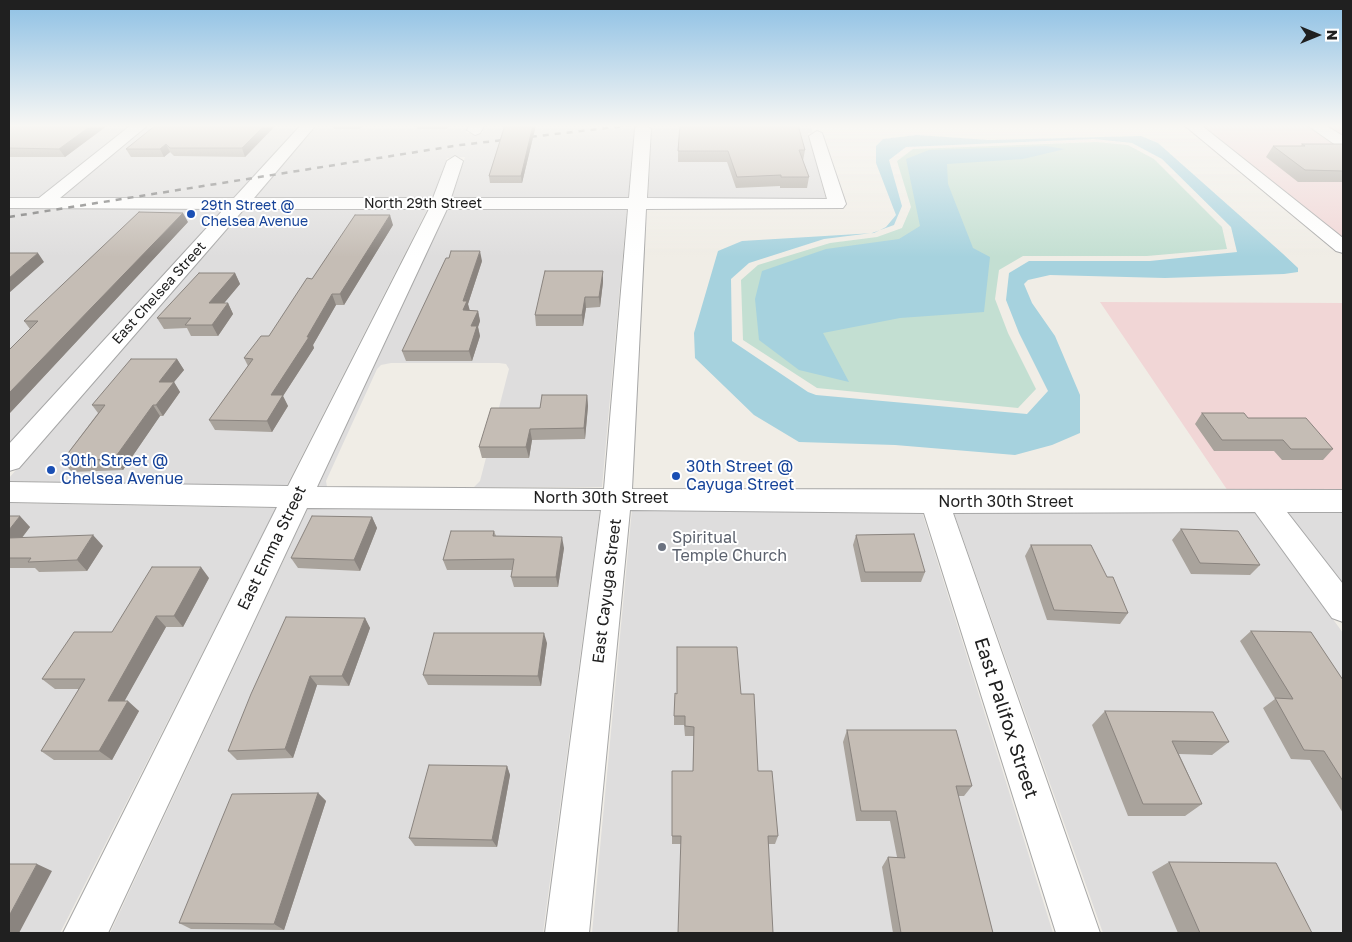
<!DOCTYPE html>
<html>
<head>
<meta charset="utf-8">
<style>
	body { margin:0 }
	#map { position:relative; width:1352px; height:942px; overflow:hidden; background:#f0ede6; font-family:"Golos Text",sans-serif }
	canvas { display:block }
	.frame { position:absolute; inset:0; border:10px solid #202020; pointer-events:none }
	.north { position:absolute; left:1292px; top:10px; width:50px; height:50px; -webkit-text-stroke:4px #fff; paint-order:stroke; rotate:90deg; font-size:14px; font-weight:700; line-height:20px; text-align:center; color:#202020 }
	.north::after { content:''; display:block; margin:auto; width:18px; height:22px; background:#202020; clip-path:polygon(50% 0,100% 100%,50% 72%,0 100%) }
</style>
</head>
<body>
<div id="map">
<canvas width="1352" height="942"></canvas>
<div class="frame"></div>
<div class="north">N</div>
</div>
<script>
const ctx = document.querySelector('canvas').getContext('2d');
ctx.lineJoin = 'round';
function fillPath(path, color) { ctx.fillStyle = color; ctx.fill(path, 'evenodd'); }
const shape = rows => new Path2D(rows.map(r => 'M' + r).join(''));
function trace(path, color, width, dash) { ctx.strokeStyle = color; ctx.lineWidth = width; ctx.lineCap = dash ? 'butt' : 'round'; ctx.setLineDash(dash || []); ctx.stroke(path); }
function drawText(font, color, halo, rows, align = 'center') {
  ctx.font = font + ' "Golos Text",sans-serif'; ctx.lineWidth = 4; ctx.setLineDash([]); ctx.textBaseline = 'middle'; ctx.strokeStyle = halo; ctx.fillStyle = color; for (const [text, x, y, turn = 0] of rows) {
    ctx.save(); ctx.translate(x, y); ctx.rotate((+turn || 0) * Math.PI / 180); ctx.textAlign = isNaN(turn) ? turn : align; if (halo) ctx.strokeText(text, 0, 0); ctx.fillText(text, 0, 0); ctx.restore();
  }
}
const residential = shape([
	[9,125,133,125,38,199,9,199],
	[149,125,301,125,231,200,57,199],
	[318,125,469,125,466,133,482,133,486,125,811,125,813,133,808,133,826,200,648,200,652,126,635,126,628,200,451,200,465,157,447,158,432,200,251,200],
	[9,207,224,209,9,444],
	[428,208,286,487,9,481,9,478,244,209],
	[448,208,627,208,602,487,474,487,480,481,509,369,506,364,499,363,391,363,381,365,377,369,326,481,327,487,318,487],
	[9,503,276,508,60,933,9,933],
	[308,508,600,509,543,933,110,933],
	[632,509,922,512,1053,933,592,933],
	[1255,512,1343,633,1343,933,1103,933,954,513],
	[1287,512,1343,512,1343,584]
]);
const commercial = shape([
	[1200,125,1343,125,1343,238],
	[1100,302,1343,303,1343,490,1228,491]
]);
const wetland = shape([
	[1097,142,1128,145,1154,159,1222,227,1227,249,1147,256,1023,256,999,270,995,299,1008,333,1036,389,1018,408,817,388,743,340,741,280,758,265,830,243,877,237,902,228,911,207,897,161,913,149]
]);
const water = shape([
	[917,135,989,140,1141,136,1158,143,1282,253,1298,268,1298,272,1284,274,1165,278,1050,275,1028,280,1024,284,1032,303,1055,336,1080,395,1080,433,1052,445,1015,455,895,445,799,442,754,415,695,358,694,333,718,251,742,241,874,233,886,227,896,215,876,163,876,146,883,139],
	[1094,139,1132,143,1162,159,1231,227,1237,252,1150,261,1029,261,1009,273,1006,300,1019,333,1048,391,1027,414,816,395,808,392,732,341,731,279,749,263,824,239,872,233,894,225,902,206,889,160,906,147],
	[1046,146,1065,149,1023,159,947,164,948,184,973,248,990,257,984,312,900,318,823,333,849,382,799,370,759,340,755,299,762,271,826,249,899,239,920,226,906,159,929,150]
]);
const minor = shape([
	[131,125,148,125,60,198,234,198,301,125,316,125,254,198,433,198,447,161,455,156,463,161,451,198,629,198,635,129,638,126,646,125,651,129,647,198,827,199,809,136,817,131,822,133,846,204,843,208,646,209,632,489,1343,490,1343,512,1287,512,1343,584,1343,622,1332,618,1255,512,953,513,1100,933,1056,933,924,513,630,510,589,933,545,933,601,510,307,508,108,933,63,933,277,507,9,502,9,482,288,486,429,209,244,209,19,468,9,471,9,444,224,209,9,208,9,198,39,198,131,125],
	[447,209,628,209,604,489,317,487,447,209],
	[470,125,485,125,480,133,475,135,467,130,470,125],
	[1184,125,1201,125,1343,238,1343,253,1336,251,1184,125],
	[1307,125,1325,125,1343,136,1343,148,1337,146,1307,125]
]);
const rail = shape([
	[9,217,460,145,633,125]
]);
const wall = shape([
	[9,125,108,125,65,157,9,157],
	[276,125,245,157,174,156,170,152,164,157,131,157,126,149],
	[332,125,363,125,360,129,334,129],
	[416,125,449,125,447,129,417,129],
	[505,125,536,125,522,183,490,183,489,176],
	[1302,144,1343,144,1343,182,1298,182,1266,157,1273,146,1301,146],
	[805,150,803,161,809,177,807,188,780,188,780,186,736,188,727,162,678,162,678,151],
	[188,222,9,414,9,350,30,329,24,321],
	[393,225,344,305,336,305,313,345,314,348,283,396,288,406,272,432,215,430,209,420,248,366,244,358,269,336,312,279],
	[482,261,468,304,469,310,478,311,480,321,478,327,480,336,472,361,406,361,402,351],
	[235,273,240,284,224,303,228,303,233,314,218,336,191,336,187,328,164,329,157,318],
	[603,282,600,307,586,308,583,326,536,326,535,315],
	[177,359,184,370,174,382,180,392,163,416,160,416,123,470,72,472,62,461,98,413,92,405],
	[587,395,588,406,585,439,532,440,529,458,482,458,479,447,540,408],
	[1202,413,1248,418,1333,449,1323,460,1282,460,1274,451,1214,451,1195,424],
	[9,516,30,527,22,538,103,546,87,571,39,572,35,568,9,568],
	[372,517,377,528,360,571,298,568,291,558],
	[1181,529,1260,565,1250,575,1191,574,1172,540],
	[494,531,496,536,564,548,558,587,514,587,511,577,512,570,447,570,443,560],
	[856,535,925,572,921,582,861,582,853,545],
	[1031,545,1107,577,1128,613,1120,624,1047,620,1025,556],
	[209,578,183,627,166,627,124,701,139,711,112,760,54,760,41,751,79,689,55,689,42,679,112,632],
	[365,618,370,628,349,686,317,685,293,758,237,760,228,751],
	[1251,631,1343,680,1343,813,1310,760,1291,759,1263,708,1275,699,1240,641],
	[547,643,541,686,428,685,423,675],
	[741,694,758,771,778,836,775,844,672,844,672,771,693,771,694,736,685,736,684,725,674,725,674,716],
	[1105,711,1229,742,1212,755,1179,754,1202,804,1185,816,1128,816,1092,725],
	[847,730,972,786,964,796,958,796,993,933,893,933,882,867,888,857,897,857,890,821,856,821,843,742],
	[507,766,510,775,497,847,415,846,409,838],
	[318,793,326,801,284,930,191,929,179,923],
	[1169,862,1312,933,1178,933,1152,872]
]);
const shadedWall = shape([
	[92,125,108,125,65,157,59,149],
	[265,125,276,125,245,157,242,148],
	[533,125,536,125,522,183,521,176],
	[166,144,170,152,164,157,160,149],
	[183,213,188,222,9,414,9,393],
	[390,215,393,225,344,305,340,294],
	[480,251,482,261,468,304,470,311,463,310,463,301],
	[38,253,44,262,9,293,9,278],
	[603,271,603,282,600,307,599,297],
	[235,273,240,284,215,314,209,303],
	[332,294,336,305,313,345,314,348,283,396,288,406,272,432,267,421,271,395,307,337],
	[585,297,586,308,583,326,582,315],
	[228,303,233,314,218,336,212,325],
	[478,311,480,321,478,327,480,336,472,361,469,351,471,326],
	[177,359,184,370,174,382,180,392,163,416,156,405,159,382],
	[587,395,588,406,585,439,584,428],
	[153,405,160,416,123,470,114,459],
	[530,429,532,440,529,458,526,447],
	[20,516,30,527,13,549,9,545,9,530],
	[372,517,377,528,360,571,354,560],
	[93,535,103,546,87,571,77,560],
	[562,537,564,548,558,587,556,577],
	[201,567,209,578,183,627,174,616],
	[156,616,166,627,119,711,108,701],
	[365,618,370,628,349,686,342,676],
	[544,633,547,643,541,686,538,676],
	[310,676,317,685,293,758,285,749],
	[128,701,139,711,112,760,99,751],
	[507,766,510,775,497,847,492,840],
	[318,793,326,801,284,930,274,924],
	[37,864,52,871,19,933,9,933,9,916]
]);
const building = shape([
	[9,125,92,125,59,149,9,148,9,125],
	[156,125,265,125,242,148,170,148,166,144,160,149,126,149,156,125],
	[505,125,533,125,521,176,489,176,505,125],
	[680,125,798,125,805,150,799,150,809,177,781,177,781,175,737,177,728,151,678,151,680,125],
	[1302,144,1343,144,1343,171,1305,170,1273,146,1305,146,1302,144],
	[139,212,183,213,9,393,9,350,38,321,24,321,139,212],
	[355,215,390,215,340,294,332,294,307,337,309,337,271,395,283,395,267,421,209,420,253,359,244,358,261,336,269,336,307,278,312,279,355,215],
	[451,251,480,251,463,301,467,301,463,310,478,311,471,326,477,326,469,351,402,351,446,258,449,258,451,251],
	[9,253,38,253,9,278,9,253],
	[545,271,603,271,599,297,585,297,582,315,535,315,545,271],
	[199,273,235,273,209,303,228,303,212,325,185,325,191,318,157,318,199,273],
	[131,359,177,359,159,382,174,382,156,405,153,405,114,459,62,461,105,405,92,405,131,359],
	[542,395,587,395,584,428,530,429,526,447,479,447,491,408,540,408,542,395],
	[1202,413,1244,413,1248,418,1306,418,1333,449,1291,449,1283,440,1222,440,1202,413],
	[9,516,20,516,9,530,9,516],
	[312,516,372,517,354,560,291,558,312,516],
	[1181,529,1238,531,1260,565,1200,563,1181,529],
	[451,531,494,531,493,536,562,537,556,577,511,577,514,559,443,560,451,531],
	[914,534,925,572,865,572,856,535,914,534],
	[93,535,77,560,28,562,31,558,9,558,9,538,93,535],
	[1031,545,1091,545,1107,577,1113,577,1128,613,1054,610,1031,545],
	[152,567,201,567,174,616,156,616,108,701,128,701,99,751,41,751,85,679,42,679,74,632,112,632,152,567],
	[286,617,365,618,342,676,310,676,285,749,228,751,251,694,286,617],
	[1251,631,1311,632,1343,680,1343,781,1324,751,1304,750,1275,698,1293,699,1251,631],
	[434,633,544,633,538,676,423,675,434,633],
	[677,647,737,647,741,694,754,694,758,771,772,771,778,836,768,836,773,933,678,933,681,836,672,836,672,771,693,771,694,727,685,726,685,716,674,716,675,693,677,694,677,647],
	[1105,711,1213,712,1229,742,1172,741,1202,804,1143,804,1105,711],
	[847,730,956,730,972,786,956,786,993,933,901,933,888,857,905,858,896,811,861,811,847,730],
	[429,765,507,766,492,840,409,838,429,765],
	[318,793,274,924,179,923,232,794,318,793],
	[1169,862,1276,863,1312,933,1200,933,1169,862],
	[9,864,37,864,9,916,9,864]
]);
const markers = [
	[191,214,5,"#1a4fb4"],
	[51,470,5,"#1a4fb4"],
	[676,476,5,"#1a4fb4"],
	[662,547,5,"#6b7280"]
];
const farStreetnames = [
	["North 29th Street",423,204],
	["East Chelsea Street",159,293,-48]
];
const farTransitnames = [
	["29th Street @",201,206],
	["Chelsea Avenue",201,222]
];
const transitNames = [
	["30th Street @",61,461],
	["Chelsea Avenue",61,479],
	["30th Street @",686,467],
	["Cayuga Street",686,485]
];
const streetNames = [
	["North 30th Street",601,498],
	["North 30th Street",1006,502],
	["East Emma Street",272,548,-64],
	["East Cayuga Street",607,591,-83]
];
const worshipNames = [
	["Spiritual",672,538],
	["Temple Church",672,556]
];
const nearStreetnames = [
	["East Palifox Street",1006,718,72]
];
fillPath(residential, '#dedddd');
fillPath(commercial, '#f1d6d6');
fillPath(wetland, '#c3dfd2');
fillPath(water, '#a6d2de');
trace(minor, '#a7a7a7', 2);
fillPath(minor, '#fff');
trace(rail, '#6e6e6e', 2.5, [6, 6]);
fillPath(wall, '#a9a39c');
fillPath(shadedWall, '#8a847f');
fillPath(building, '#c5bdb5');
trace(building, '#8a847f', 1);
const sky = ctx.createLinearGradient(0, 0, 0, 257);
sky.addColorStop(0, '#8dc0e4');
sky.addColorStop(0.49, '#f8f7f4');
sky.addColorStop(1, '#f8f7f400');
ctx.fillStyle = sky;
ctx.fillRect(0, 0, 1352, 257);
for (const [x, y, r, color] of markers) { const dot = new Path2D(); dot.arc(x, y, r, 0, 2 * Math.PI); ctx.fillStyle = color; ctx.fill(dot); trace(dot, '#fff', 2); }
drawText('14px', '#202020', '#fff', farStreetnames);
drawText('14px', '#164399', '#fff', farTransitnames, 'left');
drawText('16px', '#164399', '#fff', transitNames, 'left');
drawText('16px', '#202020', '#fff', streetNames);
drawText('16px', '#5b616d', '#fff', worshipNames, 'left');
drawText('19px', '#202020', '#fff', nearStreetnames);
</script>
</body>
</html>
